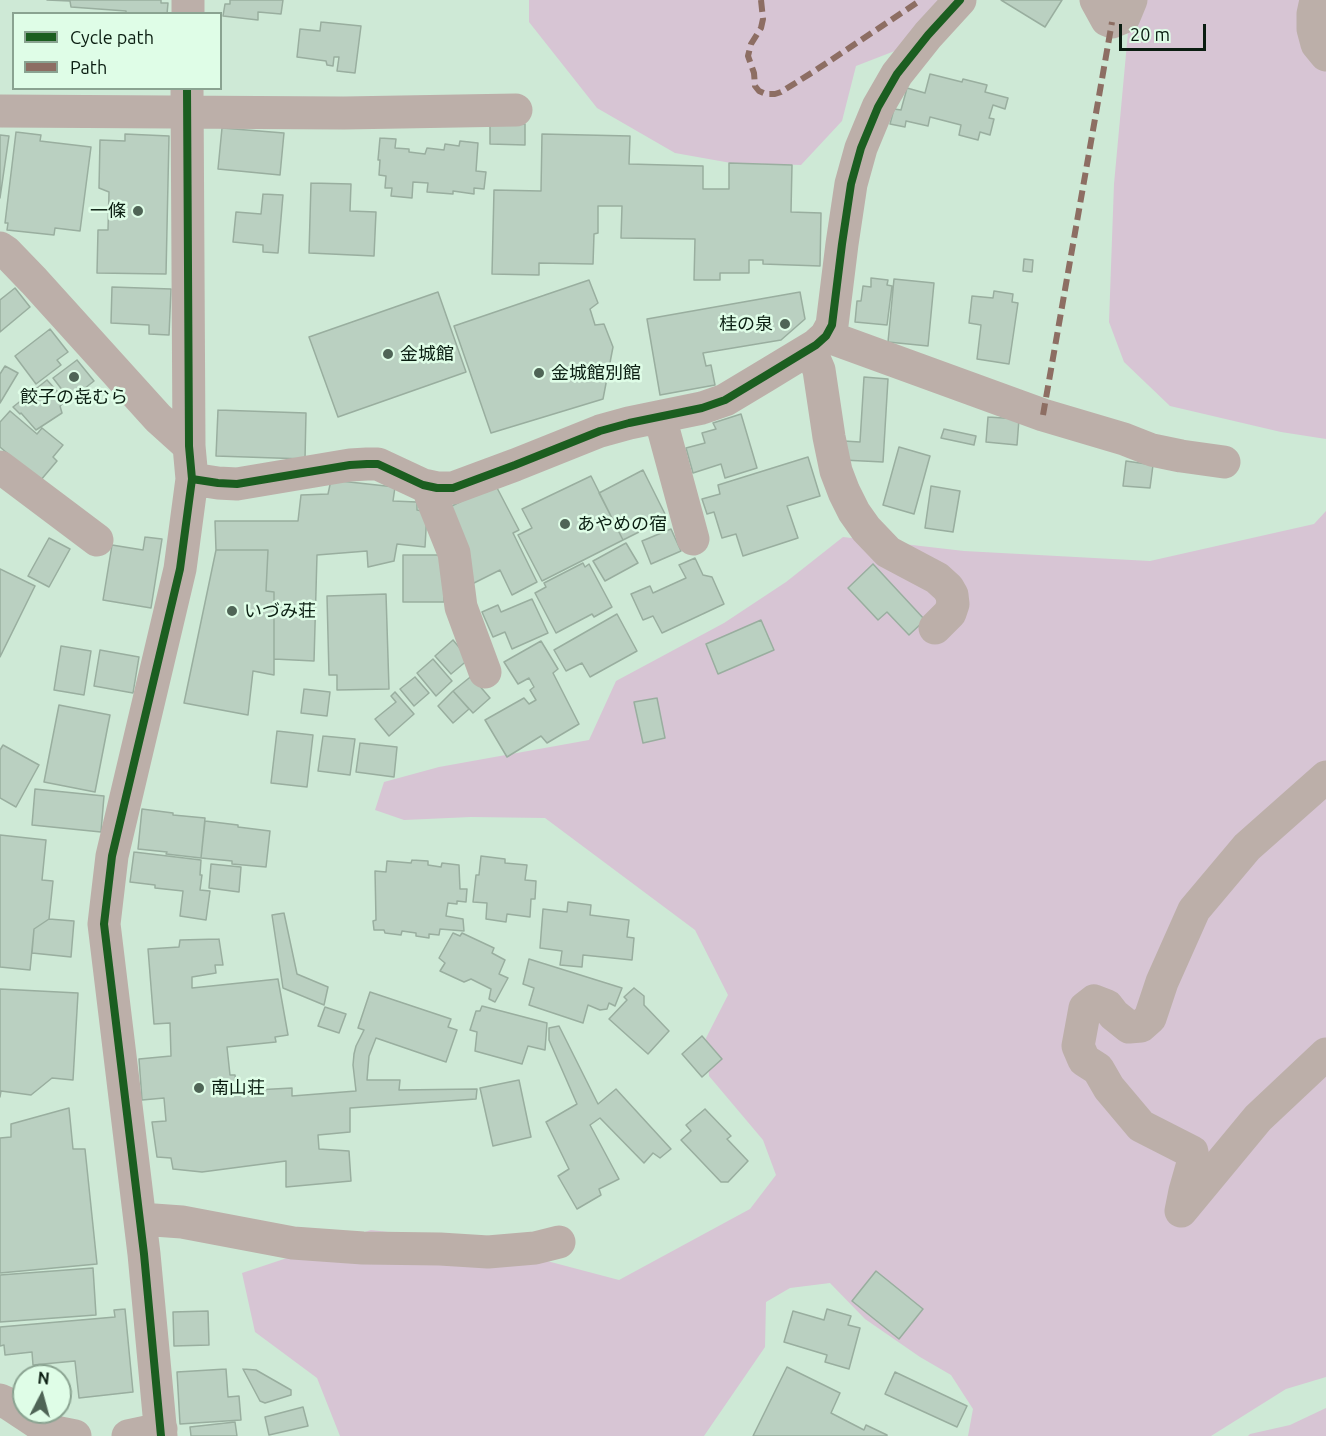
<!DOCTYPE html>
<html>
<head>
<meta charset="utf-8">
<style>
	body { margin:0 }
	#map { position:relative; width:1326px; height:1436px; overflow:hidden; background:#cee9d6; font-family:Ubuntu,sans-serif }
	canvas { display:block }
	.legend { position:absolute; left:12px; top:12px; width:210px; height:78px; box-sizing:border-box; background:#dffde7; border:2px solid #8aa391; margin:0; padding:8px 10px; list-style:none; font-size:18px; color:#0a1d11 }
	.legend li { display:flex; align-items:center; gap:12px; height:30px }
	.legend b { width:30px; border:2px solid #8aa391 }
	.north { position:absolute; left:12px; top:1364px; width:60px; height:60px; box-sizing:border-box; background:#dffde7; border:2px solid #8aa391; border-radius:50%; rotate:6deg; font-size:16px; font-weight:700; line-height:24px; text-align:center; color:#0a1d11 }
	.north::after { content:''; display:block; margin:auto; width:21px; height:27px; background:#4f6456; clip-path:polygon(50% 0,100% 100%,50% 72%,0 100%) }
	.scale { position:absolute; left:1119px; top:24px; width:87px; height:27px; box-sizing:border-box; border:3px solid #0a1d11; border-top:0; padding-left:8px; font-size:18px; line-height:21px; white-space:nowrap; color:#0a1d11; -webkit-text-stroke:4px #dffde7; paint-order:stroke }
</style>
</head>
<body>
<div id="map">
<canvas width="1326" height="1436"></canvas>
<ul class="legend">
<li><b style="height:8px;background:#1b5e20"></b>Cycle path</li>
<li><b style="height:8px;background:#8d6e63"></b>Path</li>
</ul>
<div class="north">N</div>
<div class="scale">20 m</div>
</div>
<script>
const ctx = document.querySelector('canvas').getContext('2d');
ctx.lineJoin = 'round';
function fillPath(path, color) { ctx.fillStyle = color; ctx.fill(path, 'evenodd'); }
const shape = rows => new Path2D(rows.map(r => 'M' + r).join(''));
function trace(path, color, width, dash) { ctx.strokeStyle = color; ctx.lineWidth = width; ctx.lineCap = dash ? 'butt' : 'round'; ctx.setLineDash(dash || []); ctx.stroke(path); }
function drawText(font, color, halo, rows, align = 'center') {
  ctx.font = font + ' Ubuntu,"Noto Sans JP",sans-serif'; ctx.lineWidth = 5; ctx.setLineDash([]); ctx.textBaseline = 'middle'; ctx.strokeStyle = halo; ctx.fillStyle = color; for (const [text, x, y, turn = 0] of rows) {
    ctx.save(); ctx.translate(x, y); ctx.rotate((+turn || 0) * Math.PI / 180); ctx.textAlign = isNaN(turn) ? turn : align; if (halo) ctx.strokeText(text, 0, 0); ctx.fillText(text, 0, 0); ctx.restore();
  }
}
const green = shape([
	[529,0,941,0,905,47,856,66,842,121,801,165,731,163,675,153,597,108,529,22],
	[1131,0,1326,0,1326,439,1281,432,1170,406,1124,362,1109,322,1114,184],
	[1326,511,1326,1377,1286,1389,1211,1436,968,1436,973,1409,951,1375,920,1357,865,1319,830,1283,790,1288,766,1302,765,1347,704,1436,340,1436,317,1378,255,1332,242,1273,371,1230,475,1242,619,1280,750,1209,776,1175,763,1140,709,1076,706,1038,728,995,695,930,545,818,471,817,404,820,375,810,384,782,439,767,589,740,616,681,724,623,786,582,843,537,964,551,1150,561,1314,524],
	[1326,1408,1326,1436,1248,1436,1250,1434,1290,1425]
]);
const building = shape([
	[47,0,161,0,161,3,168,3,167,14,126,14,126,11,71,7,70,1,47,0],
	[230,0,283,0,281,14,258,12,258,20,223,16,225,4,230,4,230,0],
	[1001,0,1062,0,1045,27,1001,0],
	[321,22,361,26,355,73,337,71,339,57,334,57,333,66,327,65,326,61,297,57,300,29,320,31,321,22],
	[930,74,962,82,963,79,987,85,985,92,1008,98,1005,109,993,105,989,118,994,119,990,135,980,132,978,140,959,135,961,125,930,117,928,126,906,121,905,127,890,124,894,109,901,110,907,88,925,93,930,74],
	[490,124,525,124,525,145,490,144,490,124],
	[222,128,284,133,280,175,218,169,222,128],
	[16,132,41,135,40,141,91,147,80,231,55,228,54,235,7,230,8,223,5,223,16,132],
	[125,134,169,136,166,274,97,273,98,230,108,230,109,192,99,188,100,140,125,141,125,134],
	[542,134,630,136,629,164,703,166,703,189,729,189,729,163,792,165,791,212,821,213,820,266,763,264,763,260,749,260,749,273,720,273,720,280,694,280,695,239,621,238,622,206,598,206,598,233,594,234,593,264,539,263,539,275,492,274,494,190,541,191,542,134],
	[0,135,9,136,0,198,0,135],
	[380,138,396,139,395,148,409,149,409,152,425,154,427,148,444,150,445,144,459,146,460,141,478,143,476,171,486,172,484,189,474,188,474,194,453,191,453,194,427,192,428,183,413,182,412,198,391,196,392,188,385,188,386,176,379,175,380,160,378,160,380,138],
	[311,183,351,184,350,211,376,212,374,256,309,253,311,183],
	[263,194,283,195,278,253,263,252,263,245,233,242,236,212,261,214,263,194],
	[1024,259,1033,260,1032,272,1023,271,1024,259],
	[871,278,888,280,887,285,892,286,887,325,855,322,857,301,861,301,863,286,871,287,871,278],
	[894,279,934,283,928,346,888,342,894,279],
	[589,280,598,303,590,309,595,325,604,324,613,347,603,399,491,433,454,326,589,280],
	[112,287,171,289,169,335,149,334,149,325,111,323,112,287],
	[15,288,30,307,0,332,0,300,15,288],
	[994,291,1013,294,1012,302,1018,303,1009,364,977,359,981,325,969,323,972,296,993,298,994,291],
	[438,292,466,372,338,417,309,337,438,292],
	[800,292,805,319,781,340,703,353,706,366,711,365,715,385,660,395,647,319,800,292],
	[50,329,68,352,57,360,61,365,36,384,15,356,50,329],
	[77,360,94,381,70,400,53,378,77,360],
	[5,366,18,373,0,403,0,374,5,366],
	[864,377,888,379,883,462,843,460,844,441,860,442,864,377],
	[47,380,66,401,60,406,62,413,36,430,21,413,20,414,13,407,47,380],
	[218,410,306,413,305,459,216,456,218,410],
	[10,411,37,434,42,428,63,445,53,457,57,461,40,481,0,447,0,422,10,411],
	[741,414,757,468,725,478,721,464,693,473,686,448,705,443,702,433,716,429,713,423,741,414],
	[988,417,1019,419,1017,445,986,442,988,417],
	[944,429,976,436,974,445,941,438,944,429],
	[899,447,930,456,914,514,883,505,899,447],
	[808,457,820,496,787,506,798,538,743,556,736,534,722,538,714,512,707,514,702,499,720,494,718,485,808,457],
	[1126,461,1153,465,1150,488,1123,486,1126,461],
	[643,470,667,518,623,540,599,493,643,470],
	[591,476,623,540,542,581,518,535,532,528,522,509,591,476],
	[331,480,395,487,393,501,417,502,417,510,427,512,425,547,397,544,394,561,368,567,367,551,317,555,314,661,274,659,274,592,266,591,268,550,216,550,215,521,298,521,301,495,328,494,331,480],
	[495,484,519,530,513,533,537,582,512,595,500,570,472,584,446,509,495,484],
	[931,486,960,491,953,532,925,528,931,486],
	[671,529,681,551,651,564,642,541,671,529],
	[145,537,162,539,151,608,103,600,112,545,143,550,145,537],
	[49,538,70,549,49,587,28,576,49,538],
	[626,543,638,563,605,581,593,561,626,543],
	[216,550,268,550,266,591,274,592,274,675,253,671,248,715,184,703,216,550],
	[403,555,444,555,444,602,403,602,403,555],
	[695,558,703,575,712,577,724,604,662,633,653,616,643,620,631,594,650,586,653,593,686,578,679,565,695,558],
	[583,563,585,567,589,564,612,607,594,617,592,614,556,633,535,593,546,587,544,583,583,563],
	[873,564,925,620,909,635,887,612,878,620,848,588,873,564],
	[0,569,35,586,0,657,0,569],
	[386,594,389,689,337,690,337,675,329,675,327,596,386,594],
	[532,599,548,633,512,649,505,632,493,637,482,612,498,605,501,612,532,599],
	[617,614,637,651,590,677,582,663,566,671,554,650,617,614],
	[761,620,774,650,718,674,706,644,761,620],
	[453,640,469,659,451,674,435,656,453,640],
	[541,641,558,669,553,673,579,724,547,743,541,736,507,757,485,720,524,698,529,704,536,700,530,690,534,687,529,678,518,684,504,662,541,641],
	[61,646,91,651,84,695,54,690,61,646],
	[100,650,139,657,133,693,94,686,100,650],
	[433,659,452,681,436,696,417,673,433,659],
	[474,674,478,684,490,698,473,713,453,691,474,674],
	[415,677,429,693,414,706,400,689,415,677],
	[304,689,330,692,327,716,301,713,304,689],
	[453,691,469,709,453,723,438,706,453,691],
	[395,692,414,714,389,736,375,719,396,702,391,696,395,692],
	[657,698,665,738,643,743,634,702,657,698],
	[59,705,110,715,95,792,44,782,59,705],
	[277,731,313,735,307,787,271,783,277,731],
	[323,736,355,739,350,775,318,771,323,736],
	[360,743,397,747,394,777,356,772,360,743],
	[3,745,39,765,16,807,0,798,0,750,3,745],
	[35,789,104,796,101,832,32,825,35,789],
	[142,809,173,813,173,815,205,818,201,858,166,854,167,852,138,849,142,809],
	[205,821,238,825,238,827,270,831,266,867,232,864,232,861,201,858,205,821],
	[0,835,46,840,42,880,53,881,49,919,34,929,30,970,0,967,0,835],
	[134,852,201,860,200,875,202,875,200,890,210,891,206,920,180,916,183,891,155,888,155,885,130,882,134,852],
	[481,856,505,859,505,863,527,865,525,880,536,881,535,899,531,899,530,917,507,914,506,922,486,919,487,903,473,902,476,875,479,875,481,856],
	[412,860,428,861,428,865,441,867,442,863,459,865,460,889,467,889,466,902,457,901,457,904,448,903,446,916,463,919,464,931,440,929,439,935,429,934,429,938,416,936,416,933,402,931,401,935,385,933,384,930,374,930,373,921,376,920,375,871,386,872,387,861,411,863,412,860],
	[211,864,241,867,239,892,209,888,211,864],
	[568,902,591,905,590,915,629,920,627,937,634,938,632,960,583,955,582,967,560,965,562,951,540,948,543,909,567,912,568,902],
	[284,913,297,974,328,987,324,1005,283,988,272,915,284,913],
	[49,919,74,921,71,957,32,953,34,929,49,919],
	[453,933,460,936,462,933,494,948,492,953,505,960,499,974,508,978,495,1002,489,999,491,989,471,979,464,982,440,971,445,963,439,958,453,933],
	[219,939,223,965,215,965,216,973,192,977,192,988,278,979,288,1035,275,1037,276,1042,227,1047,230,1075,235,1075,237,1091,292,1088,292,1096,356,1091,353,1065,354,1054,356,1046,364,1030,358,1028,370,992,451,1019,448,1027,457,1030,446,1062,376,1038,369,1056,367,1080,400,1080,399,1090,477,1089,476,1099,350,1108,350,1132,318,1135,319,1149,349,1151,351,1181,286,1187,286,1161,202,1172,173,1169,171,1158,157,1157,152,1122,166,1121,164,1098,142,1100,139,1059,171,1056,170,1023,154,1024,148,949,179,947,180,940,219,939],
	[529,959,622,988,615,1006,609,1003,607,1009,600,1010,588,1005,583,1023,529,1005,534,988,523,984,529,959],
	[634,988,644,996,644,1005,669,1031,648,1054,609,1019,627,1000,624,997,634,988],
	[0,989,78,993,73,1080,52,1078,31,1095,1,1091,0,1097,0,989],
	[482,1006,547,1023,545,1050,528,1046,522,1064,475,1051,477,1032,470,1030,476,1011,480,1011,482,1006],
	[325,1007,346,1014,339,1033,318,1026,325,1007],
	[559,1026,598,1104,616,1089,671,1149,660,1158,653,1153,644,1163,600,1118,590,1125,619,1179,599,1189,601,1195,577,1209,558,1176,569,1169,546,1122,577,1104,549,1040,549,1028,559,1026],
	[702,1036,722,1059,702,1077,682,1054,702,1036],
	[519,1080,531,1137,493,1146,480,1088,519,1080],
	[69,1108,73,1149,85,1149,97,1264,0,1273,0,1138,11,1137,11,1124,69,1108],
	[705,1109,731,1136,727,1139,748,1161,728,1182,721,1182,681,1140,691,1131,686,1125,705,1109],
	[93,1268,96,1315,0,1322,0,1275,93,1268],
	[876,1271,923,1309,899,1339,852,1301,876,1271],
	[125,1309,133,1392,79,1398,75,1361,33,1365,32,1352,5,1355,4,1345,0,1346,0,1327,115,1317,114,1310,125,1309],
	[827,1309,851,1316,848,1325,860,1328,849,1369,825,1362,827,1355,784,1342,793,1311,824,1320,827,1309],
	[208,1311,209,1345,174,1346,173,1312,208,1311],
	[787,1367,840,1393,831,1413,864,1430,866,1425,887,1435,887,1436,753,1436,787,1367],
	[226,1369,228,1397,239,1396,241,1420,180,1424,177,1372,226,1369],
	[243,1369,256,1370,291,1390,291,1395,265,1403,260,1401,243,1369],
	[895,1372,967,1406,957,1427,885,1394,895,1372],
	[303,1407,308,1426,269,1435,265,1417,303,1407],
	[235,1422,237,1436,191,1436,190,1427,235,1422]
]);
const minor = shape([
	[1096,0,1107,20,1112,22,1124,17,1131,0],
	[1316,0,1313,14,1313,29,1317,44,1326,55],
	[188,14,188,0],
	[0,111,344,113,516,110],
	[0,248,6,252,34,281,158,418,189,446],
	[826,336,1043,415,1124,439,1152,450,1181,456,1224,462],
	[810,349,819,370,829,437,836,471,844,492,854,512,866,529,888,552,937,578,948,588,952,595,953,604,950,613,935,628],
	[660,417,693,539],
	[0,467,97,540],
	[192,479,218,483,237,484,350,465,367,464,378,464,423,485,437,488,453,488,515,465,600,431,629,423,702,408,725,400,765,376,816,345,826,336,832,325,842,244,851,184,861,148,878,107,897,74,928,35,960,0],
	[427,486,454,553,461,607,485,672],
	[1326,777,1247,847,1194,910,1162,982,1150,1018,1141,1026,1129,1027,1114,1015,1107,1006,1094,1001,1085,1008,1078,1046,1084,1060,1098,1069,1109,1088,1141,1126,1192,1152,1193,1163,1185,1191,1181,1211,1258,1118,1326,1054],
	[140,1219,182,1222,293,1243,363,1248,440,1249,488,1252,535,1248,559,1242],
	[0,1400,9,1404,50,1431,75,1436],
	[128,1436,161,1429],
	[161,1436,144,1254,104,924,112,856,180,569,192,479,189,446,187,88]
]);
const quiet = shape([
	[761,0,763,19,761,28,751,44,748,56,754,73,755,86,759,91,766,94,775,94,781,92,813,72,921,0],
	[1043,415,1112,22]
]);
const cycleway = shape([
	[192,479,218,483,237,484,350,465,367,464,378,464,423,485,437,488,453,488,515,465,600,431,629,423,702,408,725,400,765,376,816,345,826,336,832,325,842,244,851,184,861,148,878,107,897,74,928,35,960,0],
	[161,1436,144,1254,104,924,112,856,180,569,192,479,189,446,187,88]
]);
const markers = [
	[138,211,6,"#4f6456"],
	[785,324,6,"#4f6456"],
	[388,354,6,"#4f6456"],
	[539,373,6,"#4f6456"],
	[74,377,6,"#4f6456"],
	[565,524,6,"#4f6456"],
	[232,611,6,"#4f6456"],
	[199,1088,6,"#4f6456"]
];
const poiNames = [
	["一條",126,211,"right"],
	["桂の泉",773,324,"right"],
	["金城館",400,354],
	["金城館別館",551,373],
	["餃子の㐂むら",74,397,"center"],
	["あやめの宿",577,524],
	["いづみ荘",244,611],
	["南山荘",211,1088]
];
fillPath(green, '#d7c5d4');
fillPath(building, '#bad0c1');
trace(building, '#99ae9f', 1.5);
trace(minor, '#bcafa9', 33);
trace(quiet, '#8d6e63', 6, [12, 6]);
trace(cycleway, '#1b5e20', 8);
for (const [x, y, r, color] of markers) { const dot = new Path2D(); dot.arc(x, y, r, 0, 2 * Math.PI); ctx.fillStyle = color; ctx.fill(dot); trace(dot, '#dffde7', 2); }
drawText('18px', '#0a1d11', '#dffde7', poiNames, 'left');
</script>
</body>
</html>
